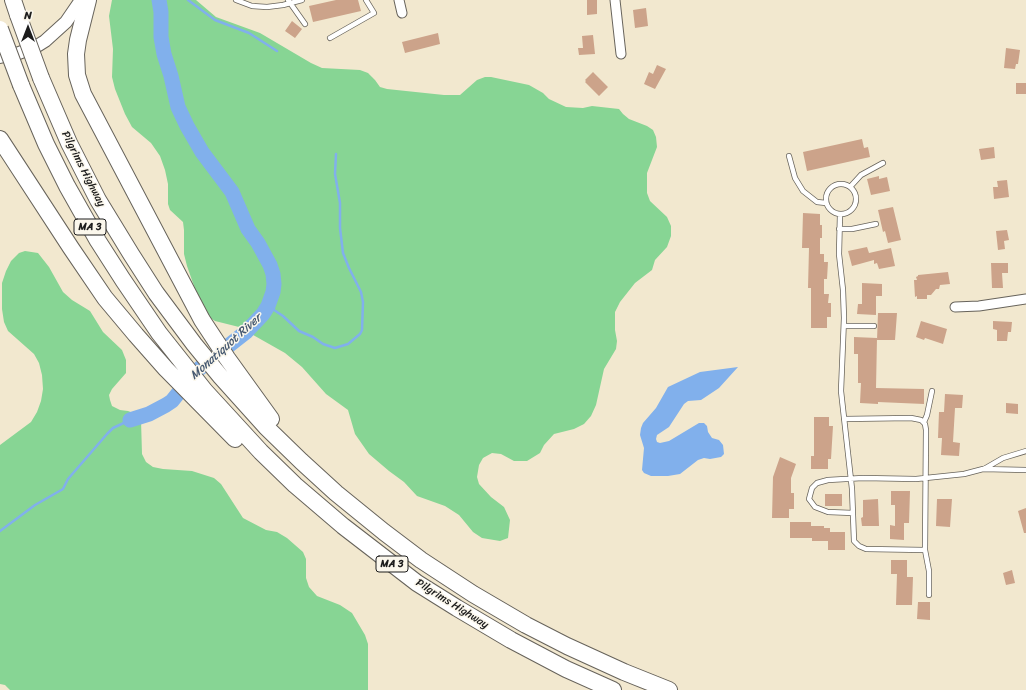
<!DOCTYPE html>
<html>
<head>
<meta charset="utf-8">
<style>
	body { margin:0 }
	#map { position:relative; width:1026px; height:690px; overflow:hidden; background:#f2e8cf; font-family:Sriracha,sans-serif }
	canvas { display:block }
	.north { position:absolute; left:8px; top:8px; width:40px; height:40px; -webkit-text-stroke:3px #fbf7ec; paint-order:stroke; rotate:0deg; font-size:11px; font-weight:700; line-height:16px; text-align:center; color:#1c1c1c }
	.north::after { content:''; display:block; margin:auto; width:14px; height:18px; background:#1c1c1c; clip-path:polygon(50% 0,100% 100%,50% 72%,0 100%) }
</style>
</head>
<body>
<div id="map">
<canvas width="1026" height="690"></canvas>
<div class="north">N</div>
</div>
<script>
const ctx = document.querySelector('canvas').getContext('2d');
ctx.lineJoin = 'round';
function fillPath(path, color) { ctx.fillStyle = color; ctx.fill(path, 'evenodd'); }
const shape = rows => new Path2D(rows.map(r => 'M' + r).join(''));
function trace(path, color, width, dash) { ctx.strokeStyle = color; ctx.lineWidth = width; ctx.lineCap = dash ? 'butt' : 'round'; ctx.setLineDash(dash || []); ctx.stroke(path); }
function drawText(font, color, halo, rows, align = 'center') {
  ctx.font = font + ' Sriracha,sans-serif'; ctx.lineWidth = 3; ctx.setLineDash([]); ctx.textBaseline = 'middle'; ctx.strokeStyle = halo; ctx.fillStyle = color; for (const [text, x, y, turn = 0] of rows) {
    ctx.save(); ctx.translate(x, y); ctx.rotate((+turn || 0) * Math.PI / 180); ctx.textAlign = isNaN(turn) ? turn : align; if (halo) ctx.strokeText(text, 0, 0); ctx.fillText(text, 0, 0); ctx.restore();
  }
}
const green = shape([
	[112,0,196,0,216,17,260,33,311,63,322,68,360,70,368,73,375,80,380,87,387,89,444,95,460,95,477,80,485,77,491,77,529,85,543,93,549,99,566,107,583,108,592,106,619,109,623,114,629,119,647,126,653,130,656,137,657,147,647,173,647,193,650,201,667,217,671,226,671,236,667,247,655,260,652,270,635,283,620,302,615,312,615,330,617,341,616,349,604,369,596,405,591,416,584,424,574,429,554,434,544,445,540,453,527,461,514,461,501,454,492,453,483,458,479,465,477,477,479,484,491,497,504,507,510,520,508,538,500,541,482,538,473,532,459,515,445,506,417,496,404,482,389,471,369,454,355,434,348,410,326,394,302,367,285,353,239,327,215,321,209,317,200,303,187,266,184,254,184,230,183,222,170,210,168,204,168,184,165,170,160,156,151,143,132,127,125,114,115,89,112,77,113,49,109,16],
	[25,251,38,253,49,267,63,292,72,300,90,311,103,332,122,350,126,360,126,373,112,389,109,395,110,400,112,406,120,410,128,411,136,414,141,420,142,454,146,462,153,467,163,469,192,471,214,478,221,484,243,518,266,530,277,532,287,538,303,552,306,559,306,578,309,587,317,596,340,605,352,613,365,635,368,644,368,690,10,690,5,685,0,684,0,445,31,422,37,412,41,401,43,389,42,375,39,363,34,354,8,331,4,322,2,309,2,283,6,271,11,261,19,253]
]);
const water = shape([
	[738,367,719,388,701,400,688,401,684,404,669,427,657,435,656,439,657,442,660,443,669,441,699,423,704,423,707,426,708,432,712,438,719,440,723,445,724,454,721,457,710,459,704,458,698,460,680,474,668,476,651,476,644,473,642,470,644,448,640,435,641,428,643,423,656,408,668,387,700,372]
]);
const stream = shape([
	[188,0,215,20,249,33,277,51],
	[268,306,283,316,299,331,313,337,323,344,335,348,348,344,360,334,362,330,363,302,361,292,349,268,343,253,340,228,340,203,335,174,336,154],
	[0,531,35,505,63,489,68,479,107,434,113,428,130,420]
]);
const river = shape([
	[130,420,149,414,166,405,172,401,195,372,246,332,263,314,268,306,273,292,274,284,273,274,270,265,258,243,248,229,232,192,202,152,187,126,178,107,171,76,164,54,161,37,161,12,159,0]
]);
const building = shape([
	[336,0,358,0,361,11,313,22,309,6],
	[587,0,597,0,597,14,587,15],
	[646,8,648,26,635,28,633,10],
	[292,21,302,29,295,38,285,31],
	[438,33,440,44,405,53,402,42],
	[593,35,595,54,579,55,578,48,583,48,582,36],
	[1006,48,1020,50,1018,64,1016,64,1015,69,1004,68],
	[657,65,666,69,655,89,644,84,649,72,653,74],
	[593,72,608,87,599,96,585,82,586,81,585,80],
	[1016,83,1026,83,1026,94,1016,94],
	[862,139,864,148,868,147,870,157,807,171,803,152],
	[994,147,995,158,981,160,979,149],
	[879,176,879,179,887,177,890,191,871,195,867,179],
	[1007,180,1009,197,994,199,993,187,998,187,997,181],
	[893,207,901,240,888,243,885,231,883,232,878,210],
	[803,213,820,214,820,225,822,225,822,238,820,238,820,254,824,254,824,262,828,262,827,279,824,279,824,294,829,294,828,303,831,303,831,317,827,317,827,328,811,328,811,288,808,288,809,248,802,248],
	[1007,230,1009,240,1004,241,1005,249,998,250,996,231],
	[867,247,869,253,891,248,895,266,879,269,877,263,874,264,874,260,852,266,848,251],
	[991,263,1008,263,1008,273,1002,273,1003,288,992,288],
	[948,272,950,284,940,285,939,289,936,289,931,295,927,295,927,299,917,299,917,296,915,297,914,280,917,280,916,277,918,276,918,275],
	[862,283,882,284,882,296,876,296,876,315,857,314,858,304,862,304],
	[878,313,897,313,895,340,877,340],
	[921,321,947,329,943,344,925,338,924,340,916,337],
	[993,321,1012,322,1011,332,1008,332,1007,341,997,341,997,330,993,329],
	[854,337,877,338,876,388,924,389,924,404,878,402,878,404,860,403,861,383,858,383,858,354,854,354],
	[945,394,963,395,962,408,955,408,953,442,960,443,959,456,941,455,942,438,938,438,939,412,944,412],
	[1006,403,1018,404,1018,414,1006,413],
	[814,417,829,417,829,426,833,426,831,459,828,459,828,469,811,469,811,456,814,456],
	[780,457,796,464,791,478,791,493,794,493,794,509,789,509,789,518,772,518,773,477],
	[891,491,910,491,909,523,904,523,904,540,890,539,890,525,895,526,895,505,891,505],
	[825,494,842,494,842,506,825,506],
	[878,499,879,526,862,526,861,518,863,517,863,500],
	[937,499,952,499,950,527,936,526],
	[1026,508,1026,533,1024,533,1018,511],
	[790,522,811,522,811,526,824,526,824,528,830,528,830,532,845,532,845,550,828,550,828,541,812,541,812,538,790,538],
	[891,560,907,560,907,577,913,577,912,605,896,605,897,574,891,574],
	[1012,570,1015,583,1006,585,1003,573],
	[918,602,930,602,930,620,917,619]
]);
const lane = shape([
	[236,0,252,6,267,7,283,5,302,0],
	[288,0,305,24],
	[330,38,374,13,366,0],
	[789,156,795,178,803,191,817,202,826,203],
	'826 199a15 15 0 1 1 30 0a15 15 0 1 1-30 0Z',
	[850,187,861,175,883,163],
	[840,214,839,254,843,290,844,318,841,391,852,489,854,541,859,546,866,549,925,550],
	[839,229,852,229,876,224],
	[844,326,874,326],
	[844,419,911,418,921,420,925,424,926,430,925,550,929,571,929,595],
	[924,422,927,415,932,391],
	[984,469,1003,458,1026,451],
	[853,513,828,512,815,507,809,499,812,488,817,483,828,480,863,478,916,479,964,474,983,469,1026,470]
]);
const street = shape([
	[399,0,402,13],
	[615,0,621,54],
	[955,307,979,306,1026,299]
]);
const secondary = shape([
	[0,57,19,53,37,46,45,41,66,22,81,0]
]);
const highway = shape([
	[13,0,18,15],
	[88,0,78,40,76,54,77,75,83,94,202,320,227,358,271,419],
	[41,78,69,143,98,200,131,254,156,293,194,344,221,377,266,427,301,461,336,493,384,532,421,560,473,594,526,625,567,646,624,672,669,690],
	[21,85,46,144,67,186,98,241,123,280,159,333,205,391,261,452,295,485,343,526,417,583,457,608,511,640,566,669,613,690],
	[0,139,71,248,105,298,136,335,166,369,235,439]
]);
const highwayBridge = shape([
	[18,15,41,78],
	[0,29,21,85]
]);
const shields = [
	[90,227,32],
	[392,564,32]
];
const shieldNames = [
	["MA 3",90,227],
	["MA 3",392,564]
];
const streetNames = [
	["Pilgrims Highway",83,169,63],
	["Pilgrims Highway",452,604,32]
];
const waterNames = [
	["Monatiquot River",226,347,-42]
];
fillPath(green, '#87d594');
fillPath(water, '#81b0ec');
trace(stream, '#81b0ec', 2.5);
trace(river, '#81b0ec', 15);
fillPath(building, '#cca38a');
trace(lane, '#67635b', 6);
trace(street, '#67635b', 11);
trace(secondary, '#67635b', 14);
trace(highway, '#67635b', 18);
trace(lane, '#fff', 4.5);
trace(street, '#fff', 9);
trace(secondary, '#fff', 12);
trace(highway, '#fff', 16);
trace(highwayBridge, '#67635b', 18, []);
trace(highwayBridge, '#fff', 16);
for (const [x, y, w] of shields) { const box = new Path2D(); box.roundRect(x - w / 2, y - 8, w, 16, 3); ctx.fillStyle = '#fbf7ec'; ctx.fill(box); trace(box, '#1c1c1c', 1); }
drawText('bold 10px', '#1c1c1c', null, shieldNames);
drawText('11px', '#1c1c1c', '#fbf7ec', streetNames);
drawText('italic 12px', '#44576f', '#fbf7ec', waterNames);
</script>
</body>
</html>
